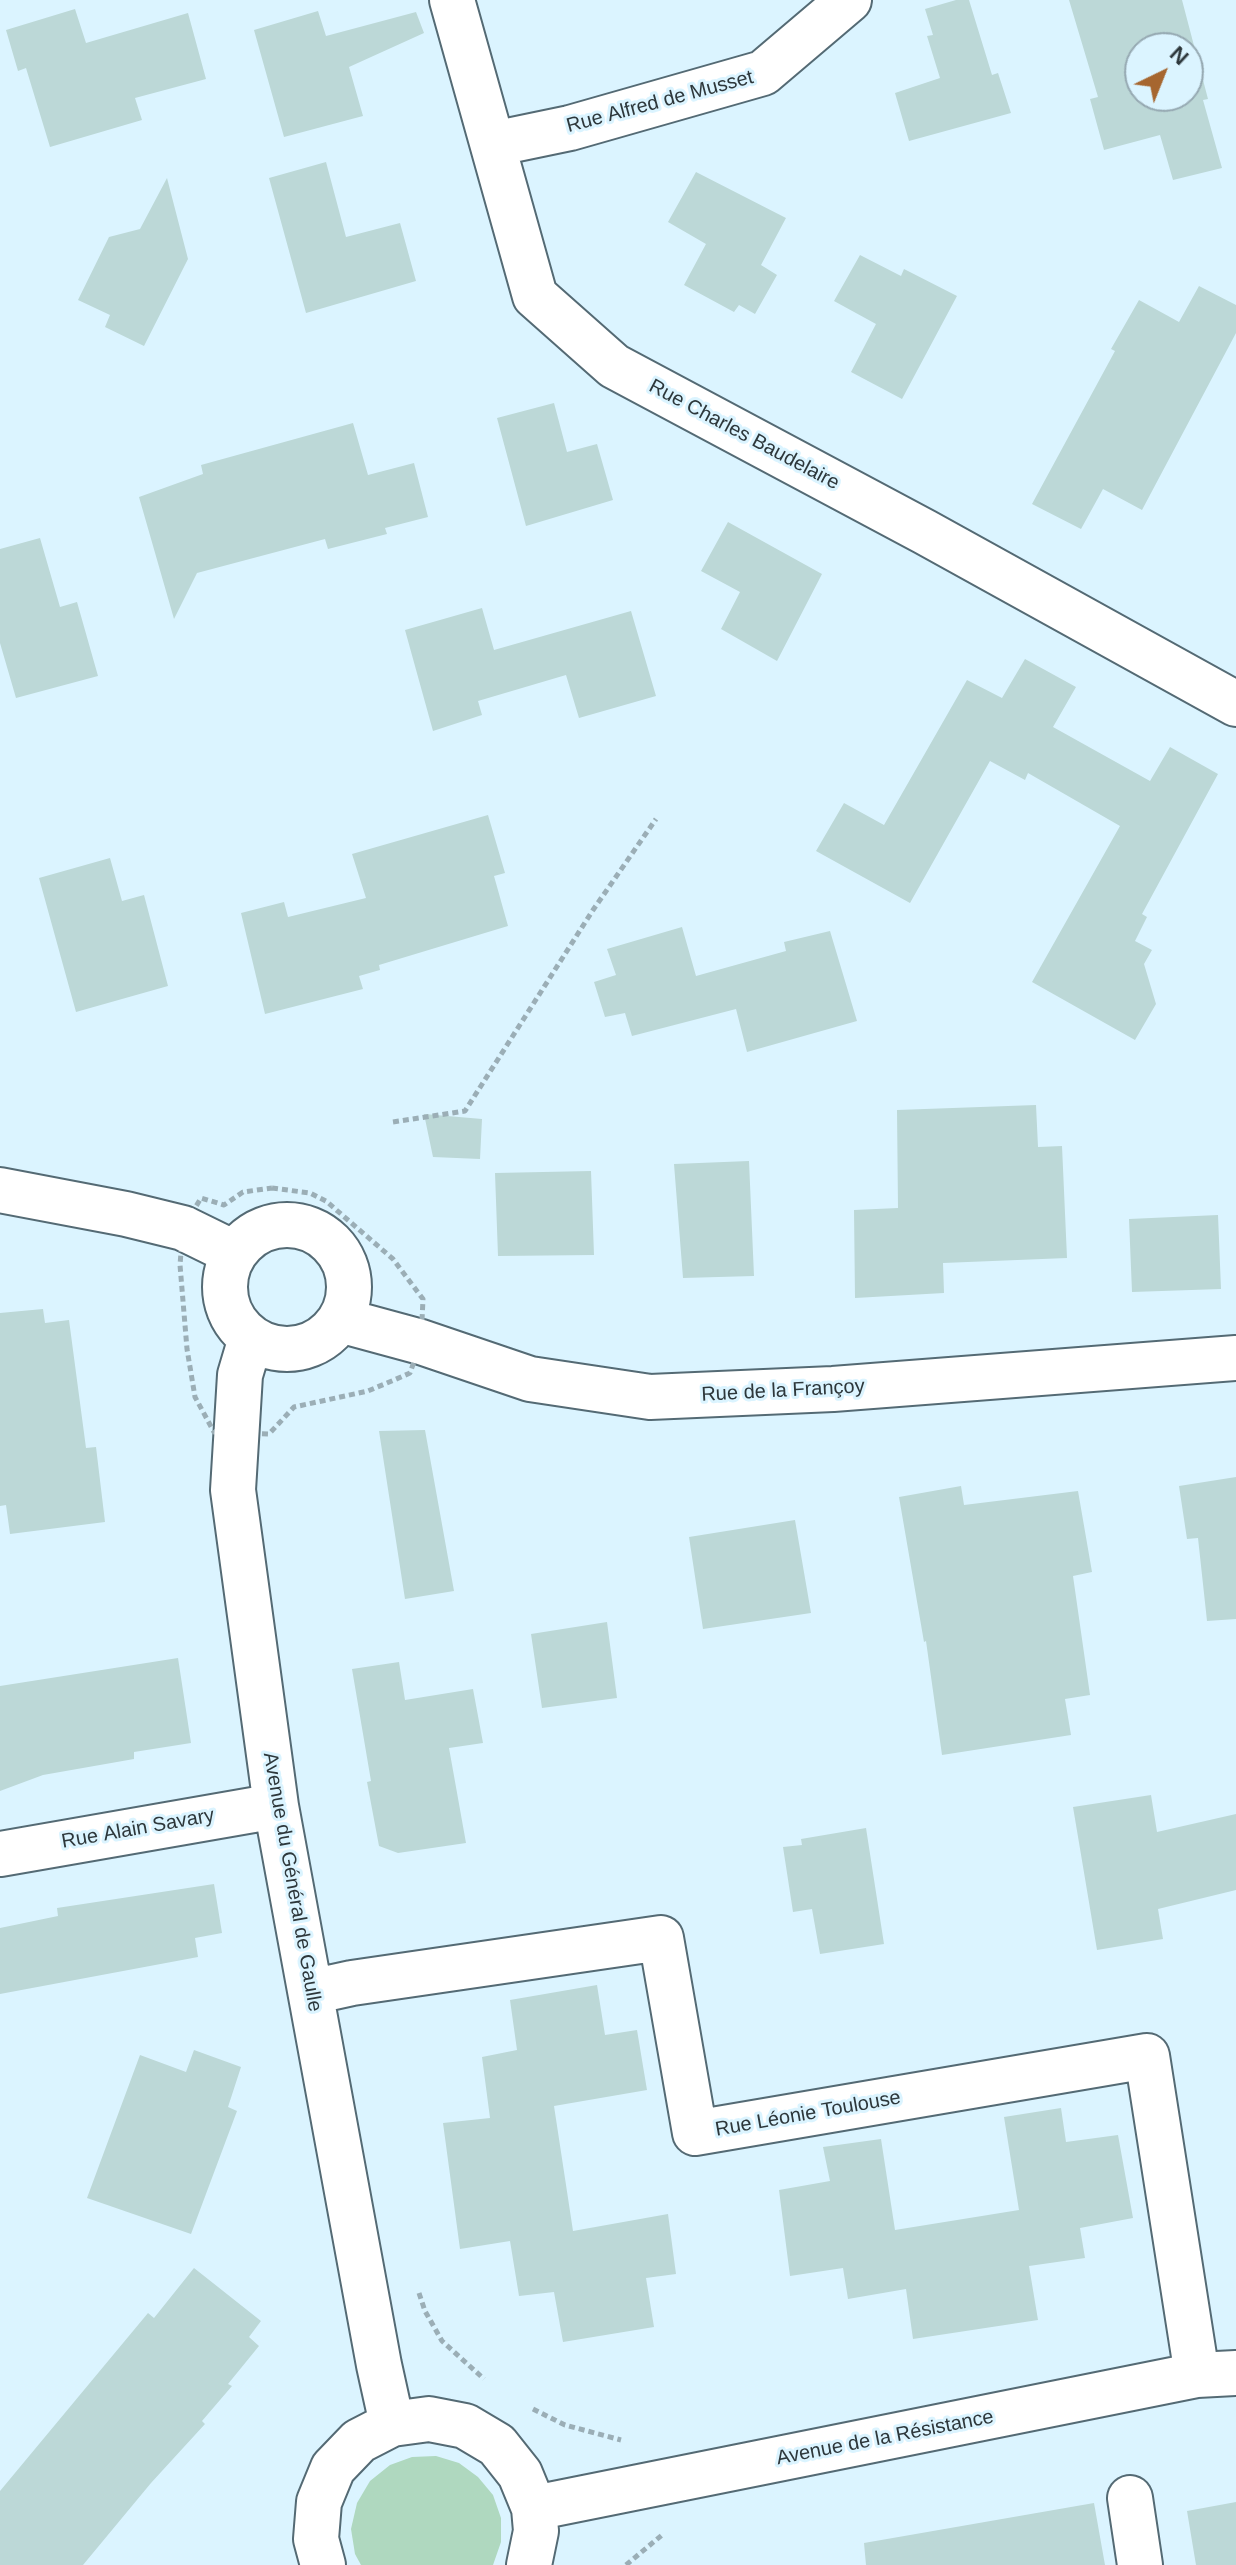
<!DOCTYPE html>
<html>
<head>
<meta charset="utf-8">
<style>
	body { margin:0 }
	#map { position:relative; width:1236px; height:2565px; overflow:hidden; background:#dbf4ff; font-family:Arial,sans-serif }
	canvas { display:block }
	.north { position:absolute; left:1124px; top:32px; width:80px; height:80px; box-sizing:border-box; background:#dbf4ff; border:2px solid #95a8b1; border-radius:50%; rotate:43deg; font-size:22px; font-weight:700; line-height:32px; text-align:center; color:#2d373b }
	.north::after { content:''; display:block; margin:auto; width:28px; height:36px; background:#a6662f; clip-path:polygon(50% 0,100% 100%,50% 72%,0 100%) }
</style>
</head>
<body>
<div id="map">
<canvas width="1236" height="2565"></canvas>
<div class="north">N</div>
</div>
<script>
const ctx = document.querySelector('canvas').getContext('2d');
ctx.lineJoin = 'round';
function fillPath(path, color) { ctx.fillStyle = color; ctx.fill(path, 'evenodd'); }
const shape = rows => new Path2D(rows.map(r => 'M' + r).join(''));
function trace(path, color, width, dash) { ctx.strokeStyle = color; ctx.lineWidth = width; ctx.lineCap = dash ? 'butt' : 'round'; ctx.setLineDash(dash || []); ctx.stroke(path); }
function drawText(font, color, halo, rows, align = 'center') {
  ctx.font = font + ' Arial,sans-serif'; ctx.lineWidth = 6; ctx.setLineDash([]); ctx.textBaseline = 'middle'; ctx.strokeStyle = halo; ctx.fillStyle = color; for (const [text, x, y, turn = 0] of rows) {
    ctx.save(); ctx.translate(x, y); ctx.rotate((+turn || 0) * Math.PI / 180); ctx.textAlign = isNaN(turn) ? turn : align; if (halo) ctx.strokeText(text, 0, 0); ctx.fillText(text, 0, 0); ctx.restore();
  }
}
const green = shape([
	[436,2456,459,2463,478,2477,493,2495,501,2518,501,2542,493,2565,361,2565,355,2554,351,2529,357,2503,370,2481,390,2465,412,2457]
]);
const building = shape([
	[956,0,969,0,992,75,998,73,1011,113,909,141,895,93,940,78,927,36,933,35,925,9],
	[1069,0,1182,0,1208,99,1203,100,1222,168,1173,180,1160,135,1104,150,1090,99,1098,97],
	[1140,48,1188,48,1188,96,1140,96],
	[75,9,86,43,188,13,206,79,135,98,142,120,50,147,26,68,18,71,6,30],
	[318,11,326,36,416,12,424,33,349,67,363,116,284,137,254,30],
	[326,162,346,237,400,223,416,281,306,313,269,178],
	[696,172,786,218,761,265,777,275,755,314,739,305,734,312,684,285,706,244,668,222],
	[167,178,188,259,144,346,105,327,110,315,78,300,109,237,140,229],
	[860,255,901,276,904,269,957,296,902,399,851,372,876,324,834,301],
	[1199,286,1236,305,1236,333,1142,510,1103,489,1081,529,1032,504,1115,351,1111,349,1139,300,1179,322],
	[554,403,567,452,597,444,613,500,526,526,497,418],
	[353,423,368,475,414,463,428,517,385,528,387,534,328,549,325,539,197,573,174,619,139,497,203,474,201,465],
	[728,522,822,574,777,661,721,629,740,592,701,571],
	[40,538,60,607,77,602,98,676,16,698,0,643,0,549],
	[482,608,494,650,631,611,656,696,579,718,566,675,478,701,482,715,433,731,405,630],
	[1025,659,1076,687,1053,727,1150,781,1170,747,1218,774,1142,914,1147,917,1135,941,1152,950,1144,964,1156,1004,1135,1040,1032,982,1120,826,1028,773,1025,780,990,761,910,903,816,851,844,803,884,825,967,680,1002,698],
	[488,815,505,873,494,876,508,926,379,965,380,970,359,976,363,989,265,1014,241,913,284,902,288,917,366,898,352,854],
	[110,858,122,901,144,895,168,986,76,1012,39,878],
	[682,927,696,976,786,951,784,942,830,931,857,1021,747,1052,736,1009,632,1036,625,1013,605,1017,594,982,616,975,607,949],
	[1036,1105,1038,1147,1062,1146,1067,1258,943,1263,944,1293,855,1298,854,1210,898,1208,897,1110],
	[424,1114,482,1119,480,1159,433,1157],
	[749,1161,754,1276,683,1278,674,1164],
	[591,1171,594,1255,498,1256,495,1173],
	[1218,1215,1221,1289,1132,1292,1129,1219],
	[43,1309,45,1323,69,1320,86,1448,96,1447,105,1522,10,1534,6,1505,0,1506,0,1313],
	[425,1430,454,1591,405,1599,379,1431],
	[1236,1477,1236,1619,1207,1621,1198,1538,1187,1539,1179,1486],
	[961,1486,964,1505,1078,1491,1092,1572,1073,1576,1090,1695,1065,1699,1071,1735,942,1755,926,1641,924,1642,899,1497],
	[795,1520,811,1613,703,1629,689,1537],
	[607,1622,617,1698,542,1708,531,1634],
	[178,1658,191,1743,134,1752,134,1759,43,1775,0,1791,0,1686],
	[399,1662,405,1700,473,1689,483,1743,449,1748,466,1843,398,1853,379,1846,367,1782,371,1781,352,1669],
	[1151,1795,1157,1832,1236,1814,1236,1890,1158,1909,1163,1939,1097,1950,1073,1807],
	[866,1828,884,1944,820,1954,812,1909,793,1912,783,1847,802,1845,801,1839],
	[214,1884,222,1933,195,1938,198,1957,0,1994,0,1928,58,1916,57,1908],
	[597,1985,605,2035,637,2030,647,2090,554,2106,573,2231,668,2214,676,2274,646,2278,654,2327,563,2342,554,2292,519,2296,510,2241,460,2249,443,2123,490,2118,482,2057,517,2050,510,2000],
	[194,2050,241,2067,228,2107,237,2111,191,2234,87,2198,140,2055,186,2072],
	[1061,2108,1066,2142,1118,2135,1133,2218,1080,2228,1085,2258,1029,2266,1038,2320,913,2339,906,2289,848,2299,843,2268,790,2276,779,2190,830,2181,823,2147,881,2139,895,2230,1019,2210,1004,2117],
	[194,2268,261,2321,249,2337,259,2346,228,2384,232,2386,202,2421,205,2424,151,2483,83,2565,0,2565,0,2491,148,2313,154,2318],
	[1236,2502,1236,2565,1196,2565,1187,2511],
	[1094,2503,1105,2565,866,2565,864,2543]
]);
const path = shape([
	[393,1122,465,1111,593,910,656,819],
	[272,1188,310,1193,326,1201,393,1259,423,1299,421,1342,410,1373,394,1380,368,1391,294,1407,269,1434,214,1432,195,1397,187,1349,180,1265,183,1228,201,1198,224,1205,243,1192,272,1188],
	[419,2293,425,2311,442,2341,484,2379],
	[533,2409,565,2425,621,2440],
	[626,2565,662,2535]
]);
const minor = shape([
	[452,0,535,296,614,366,925,532,1236,704],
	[493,144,570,128,763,73,849,0],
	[0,1190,126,1214,183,1228,234,1253],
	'225 1287a62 62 0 1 1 124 0a62 62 0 1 1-124 0Z',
	[340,1320,421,1342,530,1379,650,1397,833,1389,1236,1358],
	[251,1338,240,1375,233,1490,276,1806,379,2365,392,2424],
	[0,1854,276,1806],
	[311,1992,352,1983,661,1938,695,2133,1147,2056,1197,2375],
	[1130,2498,1140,2565],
	[534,2508,1197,2375,1236,2373],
	[323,2565,316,2539,319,2502,333,2468,359,2441,392,2424,429,2419,465,2426,497,2445,520,2474,534,2508,536,2531,529,2565]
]);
const streetNames = [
	["Rue Alfred de Musset",660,102,-15],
	["Rue Charles Baudelaire",744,435,28],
	["Rue de la Françoy",783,1391,-3],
	["Rue Alain Savary",138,1829,-10],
	["Avenue du Général de Gaulle",292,1882,80],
	["Rue Léonie Toulouse",808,2114,-10],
	["Avenue de la Résistance",885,2438,-11]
];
fillPath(green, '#afd8bf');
fillPath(building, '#bcd8d7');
trace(minor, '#546a74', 48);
trace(path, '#9baeb6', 5, [6, 4]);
trace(minor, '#fff', 44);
drawText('20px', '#2d373b', '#dbf4ff', streetNames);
</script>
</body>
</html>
